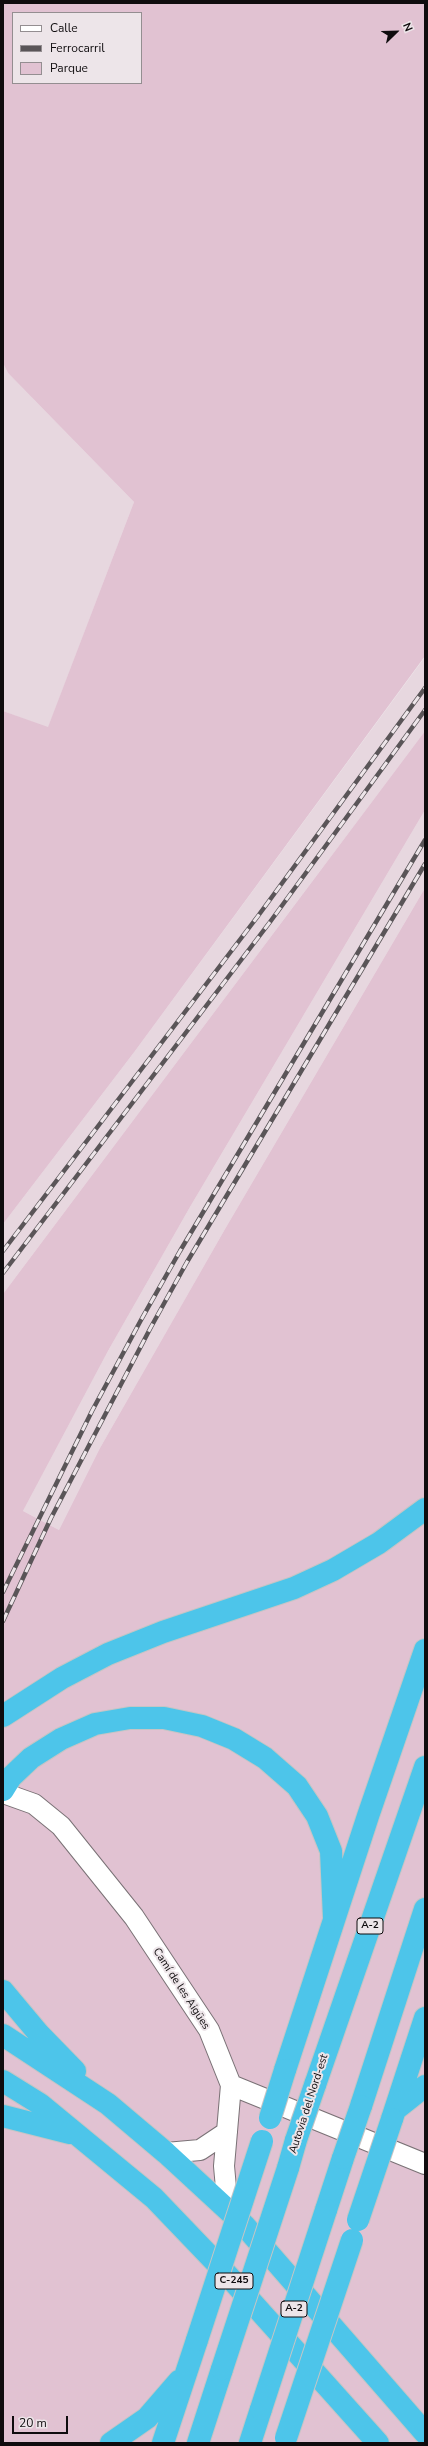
<!DOCTYPE html>
<html>
<head>
<meta charset="utf-8">
<style>
	body { margin:0 }
	#map { position:relative; width:428px; height:2446px; overflow:hidden; background:#ede5e9; font-family:"Nunito Sans",sans-serif }
	canvas { display:block }
	.frame { position:absolute; inset:0; border:4px solid #0f0c0e; pointer-events:none }
	.legend { position:absolute; left:12px; top:12px; width:130px; height:72px; box-sizing:border-box; background:#ede5e9; border:1px solid #948e91; margin:0; padding:5px 7px; list-style:none; font-size:12px; color:#0f0c0e }
	.legend li { display:flex; align-items:center; gap:8px; height:20px }
	.legend b { width:20px; border:1px solid #948e91 }
	.north { position:absolute; left:376px; top:12px; width:40px; height:40px; -webkit-text-stroke:3px #ede5e9; paint-order:stroke; rotate:67deg; font-size:11px; font-weight:700; line-height:16px; text-align:center; color:#0f0c0e }
	.north::after { content:''; display:block; margin:auto; width:14px; height:18px; background:#0f0c0e; clip-path:polygon(50% 0,100% 100%,50% 72%,0 100%) }
	.scale { position:absolute; left:12px; top:2416px; width:56px; height:18px; box-sizing:border-box; border:2px solid #0f0c0e; border-top:0; padding-left:5px; font-size:12px; line-height:14px; white-space:nowrap; color:#0f0c0e; -webkit-text-stroke:3px #ede5e9; paint-order:stroke }
</style>
</head>
<body>
<div id="map">
<canvas width="428" height="2446"></canvas>
<div class="frame"></div>
<ul class="legend">
<li><b style="height:5px;background:#fff"></b>Calle</li>
<li><b style="height:5px;background:#5a5558"></b>Ferrocarril</li>
<li><b style="height:11px;background:#e1c2d2"></b>Parque</li>
</ul>
<div class="north">N</div>
<div class="scale">20 m</div>
</div>
<script>
const ctx = document.querySelector('canvas').getContext('2d');
ctx.lineJoin = 'round';
function fillPath(path, color) { ctx.fillStyle = color; ctx.fill(path, 'evenodd'); }
const shape = rows => new Path2D(rows.map(r => 'M' + r).join(''));
function trace(path, color, width, dash) { ctx.strokeStyle = color; ctx.lineWidth = width; ctx.lineCap = dash ? 'butt' : 'round'; ctx.setLineDash(dash || []); ctx.stroke(path); }
function drawText(font, color, halo, rows, align = 'center') {
  ctx.font = font + ' "Nunito Sans",sans-serif'; ctx.lineWidth = 4; ctx.setLineDash([]); ctx.textBaseline = 'middle'; ctx.strokeStyle = halo; ctx.fillStyle = color; for (const [text, x, y, turn = 0] of rows) {
    ctx.save(); ctx.translate(x, y); ctx.rotate((+turn || 0) * Math.PI / 180); ctx.textAlign = isNaN(turn) ? turn : align; if (halo) ctx.strokeText(text, 0, 0); ctx.fillText(text, 0, 0); ctx.restore();
  }
}
const built = shape([
	[3,363,8,373,134,502,48,728,3,711],
	[425,657,425,731,3,1294,3,1224,135,1051],
	[425,810,425,888,225,1229,100,1448,59,1530,23,1511,108,1351,190,1207]
]);
const green = shape([
	[3,3,425,3,425,656,135,1051,3,1224,3,711,48,727,134,502,8,373,3,363],
	[13,13,141,13,141,83,13,83],
	[425,731,425,810,190,1207,108,1351,23,1511,59,1530,100,1448,225,1229,425,888,425,2443,3,2443,3,1294]
]);
const minor = shape([
	[3,1793,34,1804,61,1826,134,1917,209,2030,231,2085,425,2164],
	[166,2153,200,2150,227,2132],
	[228,2210,224,2166,231,2085]
]);
const highway = shape([
	[3,1716,62,1678,108,1654,163,1632,294,1588,333,1570,379,1543,425,1509],
	[3,1790,11,1777,31,1758,61,1739,95,1724,130,1718,164,1718,202,1726,234,1739,265,1758,297,1786,317,1816,331,1851,334,1918],
	[3,1991,39,2034,75,2071],
	[3,2035,108,2104,166,2153,244,2225,425,2433],
	[285,2070,368,1816,425,1650],
	[3,2081,40,2104,154,2198,223,2270,378,2443],
	[315,2085,425,1767],
	[361,2106,425,1909],
	[395,2110,425,2086],
	[3,2116,70,2133],
	[392,2119,425,2018],
	[288,2168,296,2140],
	[326,2210,343,2158],
	[111,2443,147,2418,179,2381],
	[163,2443,197,2340],
	[198,2443,222,2369],
	[250,2443,261,2409]
]);
const rail = shape([
	[3,1251,258,916,425,688],
	[3,1273,270,922,425,710],
	[3,1592,92,1411,141,1320,180,1251,425,840],
	[3,1621,51,1518,151,1327,187,1262,425,864]
]);
const highwayBridge = shape([
	[270,2118,285,2070],
	[296,2140,315,2085],
	[343,2158,361,2106],
	[358,2220,392,2119],
	[197,2340,262,2141],
	[222,2369,288,2168],
	[261,2409,326,2210],
	[286,2438,352,2240]
]);
const shields = [
	[370,1926,26],
	[234,2281,38],
	[294,2309,26]
];
const shieldNames = [
	["A-2",370,1926],
	["C-245",234,2281],
	["A-2",294,2309]
];
const streetNames = [
	["Camí de les Aigües",181,1989,57],
	["Autovia del Nord-est",309,2104,-72]
];
fillPath(built, '#e7d7df');
fillPath(green, '#e1c2d2');
trace(minor, '#7a7276', 22);
trace(highway, '#c5c5c5', 24);
trace(minor, '#fff', 20);
trace(highway, '#4dc5ea', 22);
trace(rail, '#5a5558', 4.5);
trace(rail, '#ede5e9', 3, [9]);
trace(highwayBridge, '#c5c5c5', 24, []);
trace(highwayBridge, '#4dc5ea', 22);
for (const [x, y, w] of shields) { const box = new Path2D(); box.roundRect(x - w / 2, y - 8, w, 16, 3); ctx.fillStyle = '#ede5e9'; ctx.fill(box); trace(box, '#0f0c0e', 1); }
drawText('bold 10px', '#0f0c0e', null, shieldNames);
drawText('11px', '#0f0c0e', '#ede5e9', streetNames);
</script>
</body>
</html>
